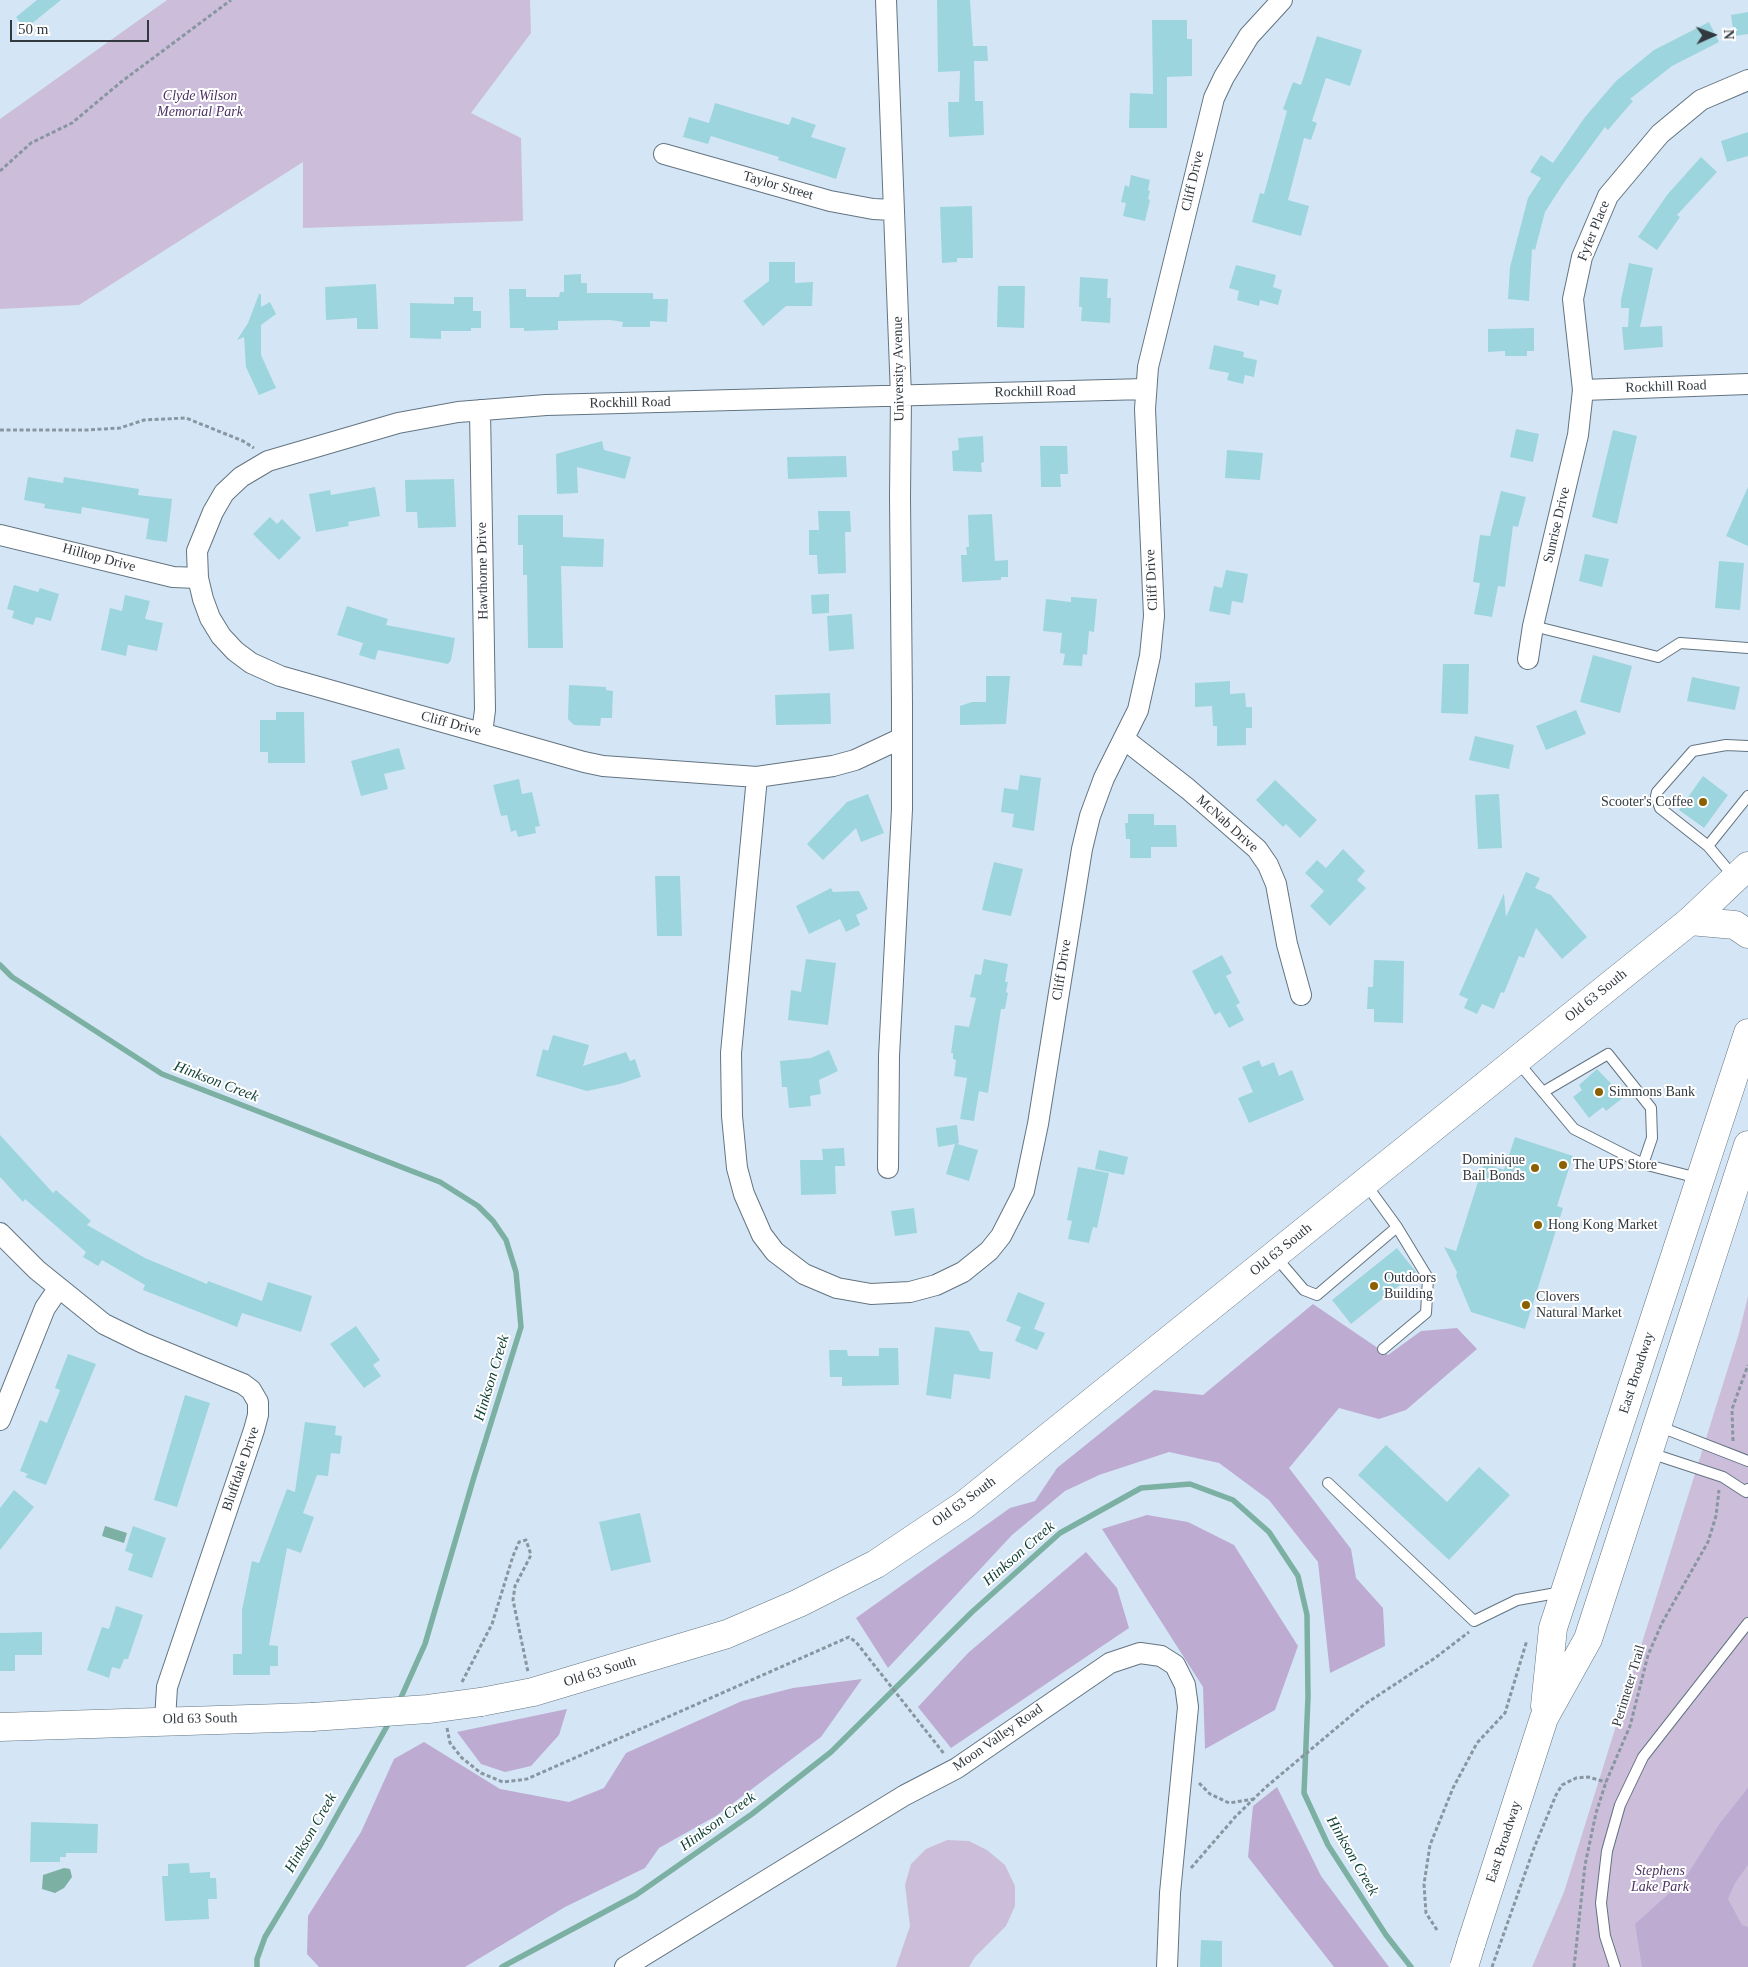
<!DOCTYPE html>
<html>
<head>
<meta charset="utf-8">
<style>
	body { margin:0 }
	#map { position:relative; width:1748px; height:1967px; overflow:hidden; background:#d4e6f5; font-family:Georgia,serif }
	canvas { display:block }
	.north { position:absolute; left:1688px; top:10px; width:50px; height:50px; -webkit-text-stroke:4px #fff; paint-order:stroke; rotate:88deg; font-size:14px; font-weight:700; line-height:20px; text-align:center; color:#32393f }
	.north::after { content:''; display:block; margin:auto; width:18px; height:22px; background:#32393f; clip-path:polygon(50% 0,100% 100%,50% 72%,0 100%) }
	.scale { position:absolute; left:10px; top:20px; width:139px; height:22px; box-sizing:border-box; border:2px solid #32393f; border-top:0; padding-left:6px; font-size:15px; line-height:18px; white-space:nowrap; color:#32393f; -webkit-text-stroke:4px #fff; paint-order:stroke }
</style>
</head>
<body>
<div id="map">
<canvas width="1748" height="1967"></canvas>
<div class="north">N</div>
<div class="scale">50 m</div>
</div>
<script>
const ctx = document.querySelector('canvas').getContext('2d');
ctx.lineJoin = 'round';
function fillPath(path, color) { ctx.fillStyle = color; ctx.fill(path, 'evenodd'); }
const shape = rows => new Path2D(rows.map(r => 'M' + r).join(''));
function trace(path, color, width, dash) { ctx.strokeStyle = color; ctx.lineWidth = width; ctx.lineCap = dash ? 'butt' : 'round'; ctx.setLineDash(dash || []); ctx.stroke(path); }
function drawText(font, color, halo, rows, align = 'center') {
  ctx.font = font + ' Georgia,serif'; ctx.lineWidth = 4; ctx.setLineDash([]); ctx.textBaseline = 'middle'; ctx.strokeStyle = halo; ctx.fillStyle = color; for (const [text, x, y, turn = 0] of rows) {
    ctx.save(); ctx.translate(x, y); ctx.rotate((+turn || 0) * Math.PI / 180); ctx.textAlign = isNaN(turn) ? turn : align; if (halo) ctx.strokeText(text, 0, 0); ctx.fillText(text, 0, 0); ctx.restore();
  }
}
const green = shape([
	[167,0,530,0,531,33,471,113,521,138,523,221,303,228,303,162,79,305,0,309,0,119],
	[1748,1296,1748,1967,1532,1967,1564,1892,1739,1333],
	[947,1840,969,1841,987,1850,1005,1865,1015,1886,1015,1906,1006,1926,975,1957,969,1967,896,1967,910,1926,905,1885,911,1864,926,1849]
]);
const forest = shape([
	[1313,1304,1388,1355,1421,1331,1457,1328,1477,1349,1406,1410,1379,1419,1339,1408,1289,1468,1351,1549,1356,1578,1383,1608,1385,1646,1330,1673,1318,1562,1269,1500,1219,1463,1169,1452,1099,1475,1065,1491,1012,1535,888,1668,856,1618,1010,1508,1035,1501,1057,1468,1154,1390,1203,1395],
	[1147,1515,1188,1522,1234,1545,1298,1646,1275,1710,1205,1749,1203,1687,1102,1529],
	[1086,1552,1117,1588,1129,1628,951,1748,918,1707,968,1653],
	[862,1679,821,1737,716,1816,659,1848,645,1868,565,1907,465,1967,319,1967,307,1954,308,1916,361,1832,394,1759,424,1742,500,1789,569,1802,604,1788,626,1753,742,1701,793,1688],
	[567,1709,559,1735,531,1766,505,1772,481,1764,457,1732],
	[1277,1787,1321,1876,1389,1967,1334,1967,1248,1857,1253,1806],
	[1748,1788,1748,1865,1735,1883,1728,1899,1742,1925,1748,1927,1748,1967,1642,1967,1635,1924,1684,1880,1720,1823]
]);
const water = shape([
	[105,1526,127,1533,124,1543,102,1536],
	[64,1868,70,1869,72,1877,64,1888,55,1893,42,1889,43,1875]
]);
const stream = shape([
	[0,965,12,977,162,1074,440,1182,478,1206,493,1221,506,1240,516,1272,521,1327,474,1477,425,1644,399,1702],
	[257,1967,257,1959,265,1937,321,1844,391,1719],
	[502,1967,636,1895,752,1814,831,1752,972,1612,1060,1533,1141,1488,1190,1484,1233,1500,1269,1532,1298,1576,1307,1615,1308,1697,1304,1793,1328,1845,1386,1935,1411,1967]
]);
const building = shape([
	[37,0,61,0,25,29,16,17],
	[937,0,970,0,973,46,987,46,988,61,974,61,975,101,983,101,984,135,949,137,948,102,959,102,960,71,938,72],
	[1748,12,1748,34,1734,36,1731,15],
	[1152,20,1187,20,1187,39,1192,39,1192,76,1167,77,1167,128,1129,128,1130,93,1153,94],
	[1709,22,1719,42,1672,66,1630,99,1633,101,1608,130,1605,127,1563,184,1545,212,1535,250,1532,249,1529,301,1508,299,1510,267,1528,198,1541,178,1530,172,1541,155,1553,163,1585,117,1616,81,1654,50],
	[1317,36,1362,50,1350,86,1326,78,1312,121,1317,123,1311,140,1304,138,1288,200,1309,206,1301,236,1252,222,1260,193,1264,194,1287,111,1283,109,1293,82,1301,85],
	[715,103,789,125,792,117,816,125,811,137,846,148,836,179,778,160,779,157,711,136,708,144,683,137,689,117,709,123],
	[1748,132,1748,156,1727,162,1721,141],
	[1701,157,1717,172,1677,215,1680,217,1657,250,1638,237,1667,195],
	[1131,175,1150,180,1148,190,1150,191,1148,199,1150,200,1145,221,1123,216,1126,203,1121,202,1125,185,1129,187],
	[972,206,973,258,957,258,957,262,942,263,940,207],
	[769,262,795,262,795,283,813,282,812,306,786,306,763,326,743,301,769,281],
	[1629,263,1653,268,1640,327,1662,326,1663,347,1624,350,1622,327,1628,327,1629,308,1621,308,1621,300],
	[1236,265,1276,275,1273,287,1282,290,1278,305,1260,300,1259,306,1237,300,1239,291,1229,288],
	[581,274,581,283,587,283,587,293,653,293,653,299,668,299,667,322,650,321,650,327,622,327,623,322,610,320,558,321,558,330,524,331,524,328,510,328,509,289,526,289,526,297,559,297,560,292,564,292,564,275],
	[1080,277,1108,279,1107,298,1111,298,1110,323,1081,321,1082,307,1079,307],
	[376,284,378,329,357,329,357,318,326,320,325,287],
	[998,286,1025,286,1024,328,997,327],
	[259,294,261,294,261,307,270,302,276,314,261,325,261,355,276,388,259,395,246,367,244,337,237,340,248,323],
	[454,297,473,297,473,311,481,311,481,328,471,328,471,331,441,331,441,339,410,338,410,303,454,304],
	[1534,328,1534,351,1527,351,1527,356,1505,356,1505,351,1488,352,1488,329],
	[1214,345,1244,352,1243,357,1257,360,1254,377,1245,375,1243,384,1227,380,1229,373,1209,369],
	[1516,429,1539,434,1533,462,1510,457],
	[1613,430,1637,436,1617,524,1592,517],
	[983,436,984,462,981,463,982,472,953,471,952,451,959,450,958,438],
	[602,441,604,450,631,457,625,479,577,467,578,493,557,494,556,454],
	[1040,446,1067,446,1068,474,1060,474,1061,487,1041,487],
	[1227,450,1263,453,1260,480,1225,478],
	[846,456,847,477,788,479,787,457],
	[28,477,63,483,64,477,139,489,138,495,172,499,167,542,146,539,149,519,82,507,81,514,44,508,45,504,24,500],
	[454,479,456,527,418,528,417,512,406,512,405,480],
	[375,487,380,516,348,522,349,526,316,532,309,494,330,490,331,495],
	[1748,487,1748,546,1726,536],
	[1501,491,1526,497,1518,527,1513,526,1505,587,1498,586,1492,617,1474,614,1480,583,1473,582,1480,535,1490,536],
	[818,511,850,511,851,532,845,532,846,573,818,574,817,555,809,555,809,530,819,530],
	[992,514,995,561,1008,560,1008,577,1001,577,1001,580,962,582,961,555,967,555,966,547,969,547,968,515],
	[518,515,563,515,563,537,604,539,603,567,561,566,563,648,528,648,527,575,523,575,523,545,518,545],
	[270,517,277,524,282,519,301,538,279,560,253,534],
	[1585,554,1609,559,1602,587,1579,581],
	[1719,561,1744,563,1740,610,1715,608],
	[1226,570,1248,574,1243,603,1232,601,1230,615,1209,611,1214,586,1222,588],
	[14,585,38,592,40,588,59,594,51,621,36,617,33,625,12,618,14,611,7,609],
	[829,594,829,613,812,614,811,595],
	[125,595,150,601,145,619,163,623,157,651,128,645,126,656,101,650,110,608,122,611],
	[1071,597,1097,599,1094,632,1089,631,1087,655,1083,654,1082,666,1063,665,1065,654,1060,653,1062,633,1043,631,1046,599,1071,602],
	[347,606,388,619,386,625,455,638,451,660,448,664,378,650,375,660,359,655,363,643,337,635],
	[852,614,854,649,829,651,827,616],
	[1593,655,1632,666,1620,713,1580,702],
	[1443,664,1469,664,1468,714,1441,713],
	[986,676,1010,676,1006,724,960,725,960,706,972,702,986,702],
	[1692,677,1740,687,1735,710,1687,701],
	[1230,681,1230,694,1245,693,1246,707,1252,707,1252,728,1246,728,1246,745,1217,746,1217,726,1213,726,1212,706,1195,707,1195,683],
	[569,685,606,687,606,690,613,691,612,718,601,718,600,726,574,725,568,719],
	[830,693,831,724,776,725,775,695],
	[1576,710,1586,734,1546,750,1536,726],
	[276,712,304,712,305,763,268,763,268,752,260,752,260,720,276,720],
	[1475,736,1514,745,1509,769,1469,760],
	[399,748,405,769,384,774,388,789,361,796,351,761],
	[1020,775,1041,778,1034,831,1012,827,1014,814,1001,812,1004,788,1018,790],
	[1703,776,1728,795,1704,828,1679,810],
	[519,779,522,794,532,792,540,826,535,827,536,833,518,837,516,830,511,832,507,815,501,816,493,785],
	[1275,780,1317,820,1300,838,1286,824,1283,827,1256,800],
	[868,794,884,833,861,842,856,828,823,860,807,844,847,802],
	[1499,794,1502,848,1478,849,1475,795],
	[1128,814,1154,814,1154,825,1176,825,1177,847,1151,847,1151,858,1130,858,1130,839,1126,839,1125,823,1128,823],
	[1343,849,1365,871,1357,880,1366,888,1330,926,1310,906,1324,891,1305,873,1317,860,1326,868],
	[994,862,1023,869,1011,916,982,910],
	[1526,872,1540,878,1535,888,1551,895,1587,937,1562,959,1536,928,1524,958,1519,956,1504,993,1501,992,1494,1009,1482,1004,1477,1014,1464,1008,1468,999,1459,995,1504,893,1506,917],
	[655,876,680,876,682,936,657,936],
	[831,888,833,892,859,891,868,909,856,915,860,925,846,932,840,919,809,934,796,906],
	[1222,955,1232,973,1226,976,1240,1003,1236,1005,1244,1020,1229,1028,1220,1012,1215,1015,1192,971],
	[806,959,836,963,828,1025,788,1020,791,990,801,992],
	[984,959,1008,964,1005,982,1008,982,1006,992,1008,993,1005,1009,1001,1009,988,1093,979,1091,974,1121,960,1119,967,1078,954,1076,956,1060,953,1059,953,1053,951,1053,955,1025,969,1027,976,998,970,997,975,974,981,975],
	[1374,960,1404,961,1403,1023,1374,1022,1374,1009,1367,1009,1368,987,1373,987],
	[553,1035,589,1045,583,1066,626,1052,630,1061,635,1059,641,1077,620,1084,587,1091,536,1076,543,1049,548,1051],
	[829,1050,838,1071,819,1080,821,1094,810,1096,811,1106,789,1108,787,1087,782,1087,780,1061,811,1058],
	[1259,1060,1262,1067,1274,1062,1279,1076,1292,1070,1304,1100,1249,1123,1238,1098,1253,1092,1242,1067],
	[1597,1069,1624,1097,1606,1111,1603,1107,1589,1118,1573,1097,1582,1090,1579,1085],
	[957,1125,959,1143,957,1144,978,1150,969,1181,946,1174,955,1144,938,1147,936,1128],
	[0,1135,53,1193,56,1190,91,1221,87,1225,145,1258,207,1284,208,1281,262,1301,268,1282,312,1296,301,1332,242,1313,237,1327,143,1290,145,1285,102,1260,98,1266,83,1257,86,1252,25,1199,23,1202,0,1177],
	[1515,1137,1573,1156,1557,1206,1563,1208,1525,1329,1471,1312,1456,1276,1457,1272,1444,1247,1456,1251,1484,1163,1504,1170],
	[844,1148,845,1166,835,1166,836,1194,801,1195,800,1160,823,1160,822,1149],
	[1099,1150,1128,1157,1124,1175,1095,1169],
	[1078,1167,1109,1173,1097,1228,1093,1227,1089,1243,1068,1239,1072,1221,1067,1220],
	[914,1208,917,1233,895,1236,891,1211],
	[1397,1248,1416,1272,1351,1324,1332,1300],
	[1018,1292,1045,1303,1034,1329,1045,1333,1037,1350,1015,1341,1021,1327,1006,1321],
	[356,1326,380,1360,373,1365,381,1376,364,1388,330,1344],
	[935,1327,969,1331,980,1351,993,1352,990,1379,954,1374,951,1399,926,1395],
	[879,1348,898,1348,899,1385,842,1386,842,1377,830,1377,829,1350,847,1350,848,1356,879,1356],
	[68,1354,96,1364,46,1485,25,1477,28,1474,20,1471,40,1420,47,1423,60,1390,55,1388],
	[185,1395,210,1403,177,1507,154,1500],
	[305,1422,336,1426,335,1435,342,1436,340,1454,331,1453,328,1476,317,1475,303,1513,314,1517,301,1553,287,1548,269,1645,278,1646,278,1666,270,1666,270,1675,233,1675,233,1654,242,1654,242,1610,252,1561,259,1563,287,1489,295,1492],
	[1386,1445,1447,1502,1479,1467,1510,1495,1449,1560,1358,1475],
	[14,1490,34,1507,0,1550,0,1508],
	[640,1513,651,1562,611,1571,599,1522],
	[133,1526,166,1538,152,1578,128,1570,133,1554,125,1551],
	[116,1606,143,1615,128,1659,124,1659,120,1669,112,1667,109,1678,87,1670,102,1627,109,1629],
	[42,1632,42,1655,15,1655,15,1671,0,1671,0,1633],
	[31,1822,98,1824,97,1853,66,1853,66,1857,60,1857,60,1862,30,1862],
	[189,1863,190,1873,210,1872,210,1878,216,1878,217,1899,208,1899,209,1919,165,1921,162,1876,168,1876,168,1864],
	[1201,1940,1222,1941,1222,1967,1200,1967]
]);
const path = shape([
	[0,171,31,143,72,123,121,82,231,0],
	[0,430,87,430,120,428,144,420,186,418,243,441,254,448],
	[1733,1441,1732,1409,1748,1365],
	[462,1682,492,1624,513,1556,519,1542,526,1540,531,1555,515,1586,513,1600,528,1672],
	[447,1728,450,1743,462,1758,481,1773,503,1782,527,1779,849,1637,856,1642,945,1755],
	[1199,1783,1210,1794,1229,1803,1254,1799],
	[1191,1868,1236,1816,1266,1787,1365,1704,1435,1658,1469,1632],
	[1437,1930,1426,1913,1424,1884,1430,1845,1453,1788,1477,1743,1505,1713,1527,1640],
	[1492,1967,1534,1848,1556,1795,1562,1785,1576,1778,1588,1777,1606,1782],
	[1574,1967,1585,1865,1596,1813,1606,1782,1630,1726,1648,1655,1662,1623,1708,1542,1716,1516,1719,1490]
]);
const lane = shape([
	[1533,626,1658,657,1680,643,1748,648],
	[1708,846,1748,796],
	[1734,877,1708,846,1660,808,1656,796,1657,792,1693,751,1726,745,1748,746],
	[1517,1061,1574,1129,1643,1164,1698,1178],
	[1543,1092,1608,1054,1651,1108,1652,1138,1643,1164],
	[1365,1183,1397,1227,1428,1278,1426,1313,1383,1349],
	[1275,1256,1304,1290,1317,1295,1397,1227],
	[1658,1426,1748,1461],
	[1650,1453,1723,1477,1746,1492,1748,1489],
	[1328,1483,1474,1621,1517,1600,1562,1592],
	[1615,1967,1605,1936,1601,1903,1607,1851,1620,1805,1643,1757,1748,1623]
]);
const street = shape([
	[886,0,901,396,900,497,902,704,902,809,889,1056,888,1168],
	[664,154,830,201,873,209,893,210],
	[1583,390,1748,384],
	[480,410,485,710,482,733],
	[0,535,173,577,198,578],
	[1528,659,1533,626,1578,435,1583,390,1573,299,1582,257,1608,196,1660,134,1701,100,1748,80],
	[902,738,855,760,833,766,757,777,731,1053,732,1116,737,1168,744,1194,762,1235,775,1252,804,1274,837,1288,871,1294,910,1292,936,1285,963,1272,989,1251,1001,1236,1024,1191,1038,1124,1082,849,1090,816,1104,778,1138,710,1150,656,1154,616,1145,409,1148,367,1214,98,1224,77,1249,36,1282,0],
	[1124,739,1188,789,1257,849,1268,865,1276,884,1287,944,1301,995],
	[757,777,603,766,584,762,280,676,251,663,235,651,221,636,210,618,203,599,198,578,197,551,213,512,224,493,241,477,268,461,398,423,458,412,546,405,1145,389],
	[0,1233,37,1270,104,1324,143,1343,243,1384,251,1390,258,1402,258,1415,254,1430,167,1687,165,1720],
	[0,1420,45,1308,58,1289],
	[625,1967,905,1795,957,1768,1110,1663,1140,1653,1161,1656,1175,1665,1185,1685,1188,1707,1170,1893,1167,1967]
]);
const secondary = shape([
	[481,1702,533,1692,727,1634,799,1603,876,1564,964,1505,1690,921,1748,866],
	[0,1727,312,1717]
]);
const primary = shape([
	[1690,921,1735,925,1748,934],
	[1545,1706,1553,1628,1748,1033],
	[1471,1944,1544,1718,1588,1639,1748,1145]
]);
const secondaryBridge = shape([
	[312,1717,428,1709,481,1702]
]);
const primaryBridge = shape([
	[1464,1967,1471,1944]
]);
const markers = [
	[1703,802,5,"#8a6000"],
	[1599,1092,5,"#8a6000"],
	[1563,1165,5,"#8a6000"],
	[1535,1168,5,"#8a6000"],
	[1538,1225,5,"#8a6000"],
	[1374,1286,5,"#8a6000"],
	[1526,1305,5,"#8a6000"]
];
const parkNames = [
	["Clyde Wilson",200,96],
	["Memorial Park",200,112],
	["Stephens",1660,1871],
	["Lake Park",1660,1887]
];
const streetNames = [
	["Cliff Drive",1193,181,-77],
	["Taylor Street",778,186,16],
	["Fyfer Place",1594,231,-68],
	["University Avenue",899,369,-91],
	["Rockhill Road",1666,387,-2],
	["Rockhill Road",1035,392,-1],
	["Rockhill Road",630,403,-1],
	["Sunrise Drive",1557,525,-77],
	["Hilltop Drive",99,558,15],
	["Hawthorne Drive",483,571,-91],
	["Cliff Drive",1152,580,-93],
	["Cliff Drive",451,724,15],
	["McNab Drive",1227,824,42],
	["Cliff Drive",1062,970,-81],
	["Old 63 South",1596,996,-39],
	["Old 63 South",1281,1250,-39],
	["East Broadway",1637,1373,-72],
	["Bluffdale Drive",241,1469,-71],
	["Old 63 South",964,1502,-36],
	["Old 63 South",600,1672,-17],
	["Perimeter Trail",1629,1686,-73],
	["Old 63 South",200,1719,-1],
	["Moon Valley Road",998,1738,-35],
	["East Broadway",1504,1842,-72]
];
const poiNames = [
	["Scooter's Coffee",1693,802,"right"],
	["Simmons Bank",1609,1092],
	["Dominique",1525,1160,"right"],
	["Bail Bonds",1525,1176,"right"],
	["The UPS Store",1573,1165],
	["Hong Kong Market",1548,1225],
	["Outdoors",1384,1278],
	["Building",1384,1294],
	["Clovers",1536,1297],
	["Natural Market",1536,1313]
];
const waterNames = [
	["Hinkson Creek",216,1082,21],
	["Hinkson Creek",492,1378,-73],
	["Hinkson Creek",1019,1554,-41],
	["Hinkson Creek",718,1822,-36],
	["Hinkson Creek",311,1833,-60],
	["Hinkson Creek",1352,1856,60]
];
fillPath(green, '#ccbedb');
fillPath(forest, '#bdabd2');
fillPath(water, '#7bb0a2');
trace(stream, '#7bb0a2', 5.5);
fillPath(building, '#9dd5de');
trace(lane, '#637481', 12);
trace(street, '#637481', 22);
trace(secondary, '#637481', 29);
trace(primary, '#637481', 29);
trace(path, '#8996a1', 3, [4, 2.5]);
trace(lane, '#fff', 10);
trace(street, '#fff', 20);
trace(secondary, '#fff', 28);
trace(primary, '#fff', 28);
trace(secondaryBridge, '#637481', 29, []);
trace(primaryBridge, '#637481', 29, []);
trace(secondaryBridge, '#fff', 28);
trace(primaryBridge, '#fff', 28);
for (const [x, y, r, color] of markers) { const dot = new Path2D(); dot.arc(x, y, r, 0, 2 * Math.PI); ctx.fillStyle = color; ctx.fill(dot); trace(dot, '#fff', 2); }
drawText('italic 14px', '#4b3163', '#fff', parkNames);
drawText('14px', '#32393f', '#fff', streetNames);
drawText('14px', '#32393f', '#fff', poiNames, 'left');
drawText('italic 15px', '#0c3d33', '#fff', waterNames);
</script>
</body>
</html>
